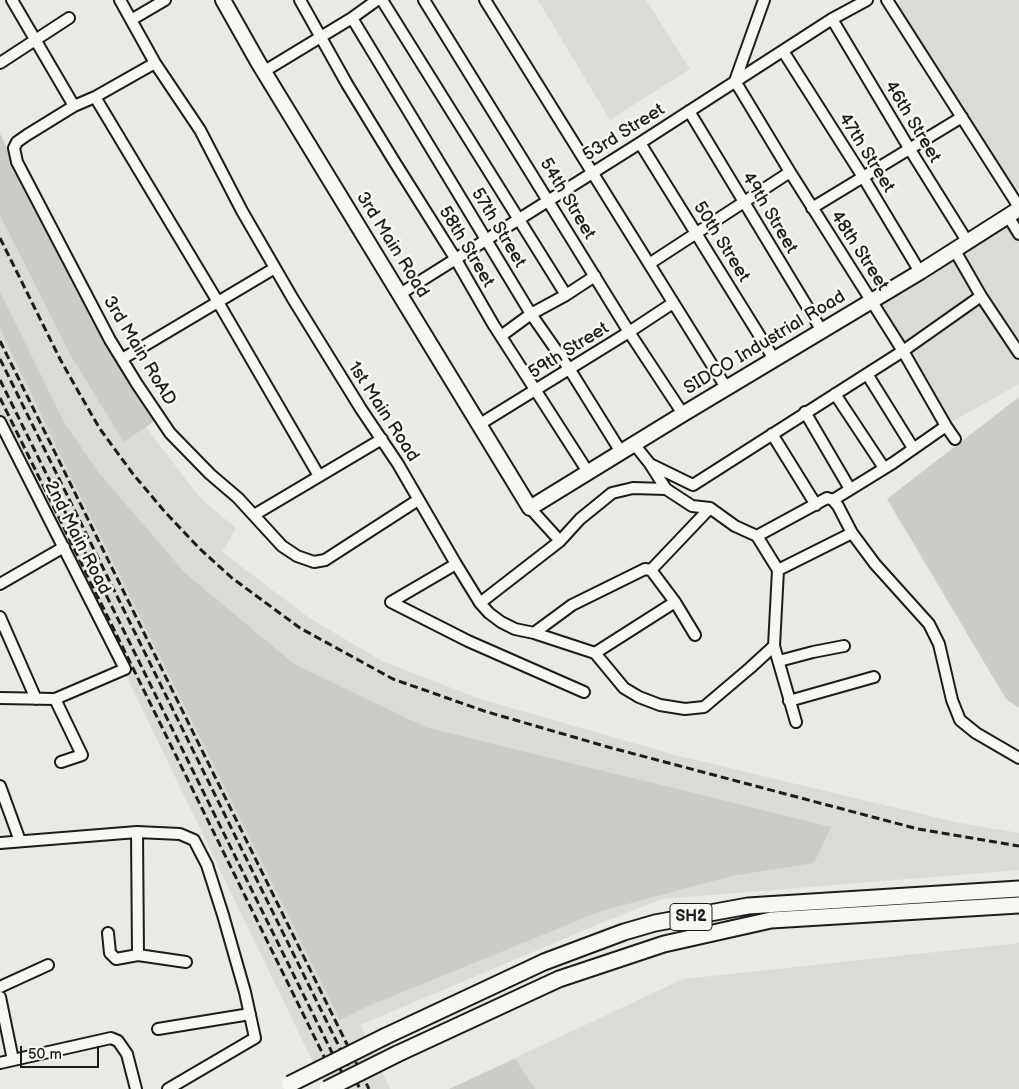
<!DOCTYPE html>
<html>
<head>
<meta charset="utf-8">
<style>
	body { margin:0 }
	#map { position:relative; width:1019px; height:1089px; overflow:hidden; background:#e9e9e5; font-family:"Balsamiq Sans",sans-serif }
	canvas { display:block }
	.scale { position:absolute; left:20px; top:1046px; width:79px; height:22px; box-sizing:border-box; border:2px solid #1c1c1c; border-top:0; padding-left:6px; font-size:15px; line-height:18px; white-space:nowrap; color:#1c1c1c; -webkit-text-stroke:4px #f6f6f2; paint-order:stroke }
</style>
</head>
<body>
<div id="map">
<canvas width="1019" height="1089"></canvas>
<div class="scale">50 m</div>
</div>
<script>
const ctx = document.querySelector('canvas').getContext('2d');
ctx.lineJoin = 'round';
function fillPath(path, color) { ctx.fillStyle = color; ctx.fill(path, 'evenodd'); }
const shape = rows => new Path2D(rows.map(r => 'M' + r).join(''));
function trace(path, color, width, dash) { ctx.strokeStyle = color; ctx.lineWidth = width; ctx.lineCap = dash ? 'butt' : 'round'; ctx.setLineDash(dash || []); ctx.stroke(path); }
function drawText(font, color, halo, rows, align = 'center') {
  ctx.font = font + ' "Balsamiq Sans",sans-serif'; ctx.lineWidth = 5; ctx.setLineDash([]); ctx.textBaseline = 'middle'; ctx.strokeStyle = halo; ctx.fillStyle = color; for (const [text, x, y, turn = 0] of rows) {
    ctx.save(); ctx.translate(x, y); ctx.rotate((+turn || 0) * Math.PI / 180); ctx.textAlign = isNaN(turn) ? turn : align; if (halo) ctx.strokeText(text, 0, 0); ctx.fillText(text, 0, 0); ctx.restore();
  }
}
const built = shape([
	[538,0,646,0,690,69,610,120],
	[901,0,1019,0,1019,193,1016,194,894,5],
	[0,131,5,143,10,170,116,388,200,498,236,528,222,552,311,619,382,661,480,699,675,755,955,822,1019,833,1019,870,662,899,606,921,360,1025,390,1089,326,1089,0,415],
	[1019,219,1019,384,946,425,873,310],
	[1019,943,1019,1089,449,1089,683,979]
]);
const green = shape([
	[0,135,106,342,126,376,156,420,124,442,71,356,0,215],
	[0,292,64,422,99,473,185,573,294,664,425,727,831,827,814,863,732,876,601,911,366,1007,340,1020,79,493,0,329],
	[1019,397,1019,708,1006,699,887,499],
	[515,1059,535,1089,449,1089]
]);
const street = shape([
	[12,0,74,106],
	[120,0,155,63,200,130,242,211,293,299,361,409,398,464,456,564,480,603,489,613,501,622,515,629,534,633,595,653,624,688,639,697,660,705,685,709,704,707,750,668,774,646,778,570,757,536,735,526,710,508,692,506,666,489,633,488,612,493,580,519,560,541,480,603],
	[300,0,347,84,394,161,455,258,493,324,588,472],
	[382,0,566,295],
	[424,0,629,332,683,414],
	[485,0,727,389],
	[764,0,735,81,790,172,903,351,946,426,955,439],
	[887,0,1019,207],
	[352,18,531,314,570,370,621,452],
	[832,19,909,148,967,241],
	[131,20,165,0],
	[783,51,863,177,920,272],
	[0,63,69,18],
	[155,63,95,97,74,106,27,135,17,142,14,148,17,162,110,340,137,384,170,433,210,474,238,498,282,546,297,556,314,562,325,560,418,500],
	[263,72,352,18,377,0],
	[95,97,218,302,319,476],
	[689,111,822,331],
	[640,143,774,359],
	[812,208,962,117],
	[1008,216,1019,234],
	[954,249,981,296,1019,353],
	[649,264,790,172],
	[400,294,640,143,832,19,867,0],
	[501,336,531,314,566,295,595,276],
	[122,359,275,268],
	[867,374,913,448],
	[835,394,884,468],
	[805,412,850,489],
	[0,422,125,669,55,699,0,698],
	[480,424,629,332,673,303],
	[772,434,816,505],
	[634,444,650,464,666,489],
	[650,464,693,485,903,351,981,296],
	[833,500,893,463,946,426],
	[530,508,560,541],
	[254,515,382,439],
	[757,536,827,498,833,500,838,506,852,533,875,564,929,624,939,644,952,700,960,720,976,733,1019,758],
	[456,564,391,602,468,641,584,692],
	[651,570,710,508],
	[778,570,852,533],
	[0,584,64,547],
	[0,617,36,699],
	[534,633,572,605,645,569,651,570,675,602,695,635],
	[774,646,796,722],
	[595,653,675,602],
	[779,661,813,652,844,646],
	[55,699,82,755,61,762],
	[789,701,874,677],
	[0,786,20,841],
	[137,832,138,955,186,962],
	[0,843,137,832,180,834,194,840,207,865,223,915,245,992,255,1038,168,1089],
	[108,933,110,953,116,959,138,955],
	[0,987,48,965],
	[0,997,13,1060],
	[158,1029,250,1014],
	[0,1063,111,1038,118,1041,127,1054,136,1089]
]);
const secondary = shape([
	[223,0,258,62,530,508,683,414,920,272,1019,209]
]);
const primary = shape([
	[386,1036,544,962,624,932,655,923,748,906,1019,889],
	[397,1054,559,979,664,944,771,920,1019,905]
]);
const rail = shape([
	[0,238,60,359,78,391,100,429,133,474,165,512,199,548,232,578,300,628,393,679,484,711,608,747,918,829,1019,846],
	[0,341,369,1089],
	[0,359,360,1089],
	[0,380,350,1089],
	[0,398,340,1089]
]);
const primaryBridge = shape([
	[290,1084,386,1036],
	[327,1089,397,1054]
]);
const shields = [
	[691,917,42]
];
const shieldNames = [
	["SH2",691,917]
];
const streetNames = [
	["46th Street",912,122,59],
	["53rd Street",624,133,-32],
	["47th Street",866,153,58],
	["54th Street",567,199,59],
	["49th Street",769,213,59],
	["57th Street",498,228,59],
	["50th Street",721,242,58],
	["3rd Main Road",392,245,58],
	["58th Street",466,247,59],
	["48th Street",859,251,57],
	["SIDCO Industrial Road",765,343,-31],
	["3rd Main RoAD",139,351,59],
	["59th Street",569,351,-32],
	["1st Main Road",383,412,57],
	["2nd Main Road",77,538,63]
];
fillPath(built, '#dadad6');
fillPath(green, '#cbcbc7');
trace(street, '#1c1c1c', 14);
trace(secondary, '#1c1c1c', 18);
trace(primary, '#1c1c1c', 19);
trace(street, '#f6f6f2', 10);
trace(secondary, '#f6f6f2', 14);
trace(primary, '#f6f6f2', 15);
trace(rail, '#1c1c1c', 3, [8, 4]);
trace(primaryBridge, '#1c1c1c', 19, []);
trace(primaryBridge, '#f6f6f2', 15);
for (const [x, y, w] of shields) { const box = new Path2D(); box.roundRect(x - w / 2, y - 13.5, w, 27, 4); ctx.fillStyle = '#f6f6f2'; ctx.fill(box); trace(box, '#1c1c1c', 1); }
drawText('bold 16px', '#1c1c1c', null, shieldNames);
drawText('18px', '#1c1c1c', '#f6f6f2', streetNames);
</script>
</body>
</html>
